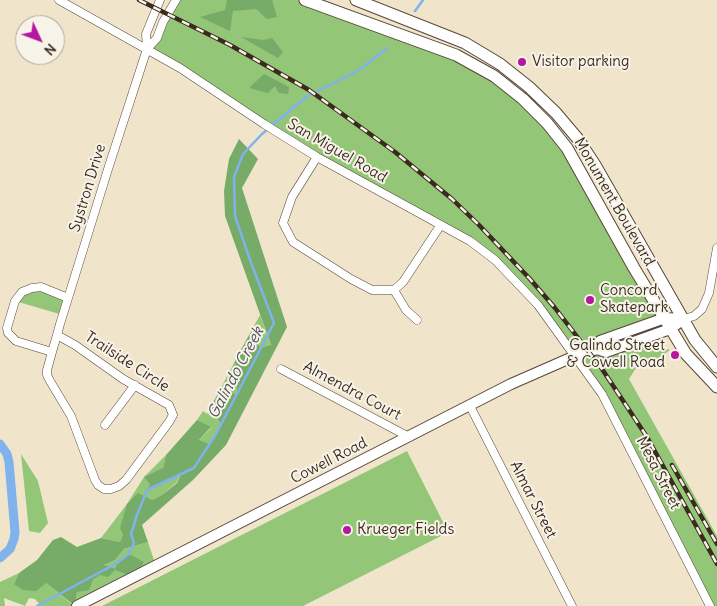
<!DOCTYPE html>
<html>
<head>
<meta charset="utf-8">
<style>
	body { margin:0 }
	#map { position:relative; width:717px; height:606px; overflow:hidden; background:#f0e5cb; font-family:Delius,sans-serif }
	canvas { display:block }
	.north { position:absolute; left:15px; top:15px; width:50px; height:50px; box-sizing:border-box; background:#f7f3e8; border:1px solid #aca397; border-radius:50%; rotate:133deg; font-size:14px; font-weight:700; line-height:20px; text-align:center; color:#3b2a1e }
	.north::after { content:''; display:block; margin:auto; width:18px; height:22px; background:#b5179e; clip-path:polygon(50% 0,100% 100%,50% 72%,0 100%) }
</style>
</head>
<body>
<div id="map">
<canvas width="717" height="606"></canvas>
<div class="north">N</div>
</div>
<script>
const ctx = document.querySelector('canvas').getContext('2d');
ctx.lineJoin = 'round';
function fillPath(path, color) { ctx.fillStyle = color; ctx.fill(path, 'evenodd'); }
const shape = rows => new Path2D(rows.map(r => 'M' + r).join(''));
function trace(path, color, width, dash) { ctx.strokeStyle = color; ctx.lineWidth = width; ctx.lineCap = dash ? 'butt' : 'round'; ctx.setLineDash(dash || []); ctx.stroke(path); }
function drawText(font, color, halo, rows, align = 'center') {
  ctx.font = font + ' Delius,sans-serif'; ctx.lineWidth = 4; ctx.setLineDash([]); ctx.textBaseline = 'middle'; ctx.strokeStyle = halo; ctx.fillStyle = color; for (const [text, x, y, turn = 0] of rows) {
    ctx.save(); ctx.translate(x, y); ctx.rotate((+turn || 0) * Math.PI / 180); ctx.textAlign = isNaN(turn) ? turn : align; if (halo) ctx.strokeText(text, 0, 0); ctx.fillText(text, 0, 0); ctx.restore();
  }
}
const green = shape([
	[176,0,305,0,477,65,547,123,665,318,601,341,597,349,632,347,649,344,670,350,657,359,636,368,629,379,717,536,717,606,710,606,602,394,538,305,470,241,317,157,147,49],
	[32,288,68,298,63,315,15,301],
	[260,315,271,346,261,348,249,335],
	[235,361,237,394,220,390],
	[210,408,221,424,209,445,199,440,211,428,197,420,203,411,207,414],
	[407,451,444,524,441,536,303,606,102,606],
	[21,454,38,481,48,523,40,533,29,531],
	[166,455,163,468,150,484,148,490,180,475,177,482,162,495,152,500,123,534,120,542,101,538,127,504,144,477],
	[148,542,156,566,75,606,77,592,100,575,115,570,104,565,115,560,124,549],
	[19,573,14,584,46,583,74,606,41,606,35,599,29,598,25,606,4,598,5,606,0,606,0,582]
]);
const forest = shape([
	[227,0,272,0,277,17,267,19,256,9,233,11,230,31,200,17,225,10],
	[241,37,263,40,272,38,283,52,278,58],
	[264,74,289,87,288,94,279,93,275,86,268,93,249,88],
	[239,139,258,159,242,188,287,327,226,445,193,480,142,525,148,542,124,549,115,560,104,565,115,569,117,563,129,554,144,562,134,577,115,570,108,577,100,575,93,580,89,590,77,592,75,606,46,583,36,591,23,590,14,584,19,573,37,560,53,540,61,537,77,547,101,538,120,542,123,534,120,528,127,504,138,493,152,500,162,495,177,483,180,476,147,490,150,484,144,477,163,468,166,455,197,420,211,427,199,440,209,444,216,434,221,424,210,408,220,390,237,394,235,361,249,335,261,348,271,345,225,216,224,191,229,159]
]);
const stream = shape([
	[415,11,423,0],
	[37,606,117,563,129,554,134,543,131,534,137,515,147,490,194,468,216,434,274,323,250,260,235,216,234,177,243,154,262,134,306,97,361,69,387,48]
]);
const canal = shape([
	[0,444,7,454,9,462,15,532,14,539,10,549,0,558]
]);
const minor = shape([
	[59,0,180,68,264,124,317,157,470,241,495,260,538,305,602,394,710,606],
	[147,49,146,34,160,0],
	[317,157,292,197,283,223,293,242,351,279,372,290,394,290,403,282,440,226],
	[394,290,406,310,417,320],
	[684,319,694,316,702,309,709,293,717,248],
	[57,335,75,345,123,379,169,405,173,415,169,422,126,480,119,486,111,489,104,489,98,485,95,480,71,416,50,381,47,375,47,370,52,352,57,335,60,324,109,166,147,49,157,38,163,22,176,0],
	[52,352,16,341,8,333,7,328,15,301,22,292,32,288,41,287,68,298],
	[281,369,409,437],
	[470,406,572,606],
	[105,425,135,385]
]);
const tertiary = shape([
	[597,349,600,341,665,318,684,319],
	[77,606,511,384,575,356,597,349,606,352,670,329,684,319]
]);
const secondary = shape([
	[305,0,456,55,494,76,523,99,547,123,567,148,634,268,686,354,717,387],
	[356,0,465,43,500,64,529,87,556,113,578,139,595,165,695,340,717,367]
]);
const rail = shape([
	[139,0,230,45,309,90,395,152,452,199,479,225,530,279,555,308,602,369,647,437,717,564],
	[672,465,717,544]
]);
const markers = [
	[522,62,5,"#b5179e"],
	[590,300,5,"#b5179e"],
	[675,355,5,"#b5179e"],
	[347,530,5,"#b5179e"]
];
const poiNames = [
	["Visitor parking",532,62],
	["Concord",600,291],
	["Skatepark",600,308],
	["Galindo Street",665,346,"right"],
	["& Cowell Road",665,363,"right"],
	["Krueger Fields",357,530]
];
const streetNames = [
	["San Miguel Road",337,151,30],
	["Systron Drive",88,188,-73],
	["Monument Boulevard",614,202,60],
	["Trailside Circle",127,362,33],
	["Almendra Court",352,391,28],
	["Cowell Road",329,461,-27],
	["Mesa Street",658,473,63],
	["Almar Street",533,500,63]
];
const waterNames = [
	["Galindo Creek",236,373,-62]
];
fillPath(green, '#93c677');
fillPath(forest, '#76ab68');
trace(stream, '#80b2ec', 2.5);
trace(canal, '#80b2ec', 9);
trace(minor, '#564638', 9);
trace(tertiary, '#564638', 12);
trace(secondary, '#564638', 13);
trace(minor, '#fff', 8);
trace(tertiary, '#fff', 10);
trace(secondary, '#fff', 11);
trace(rail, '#3b2a1e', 4.5);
trace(rail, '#f7f3e8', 2.5, [8]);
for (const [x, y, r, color] of markers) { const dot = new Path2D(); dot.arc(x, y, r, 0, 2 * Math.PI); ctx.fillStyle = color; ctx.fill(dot); trace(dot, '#f7f3e8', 2); }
drawText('15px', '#3b2a1e', '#f7f3e8', poiNames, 'left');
drawText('15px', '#3b2a1e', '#f7f3e8', streetNames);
drawText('italic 16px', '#50535c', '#f7f3e8', waterNames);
</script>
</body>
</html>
